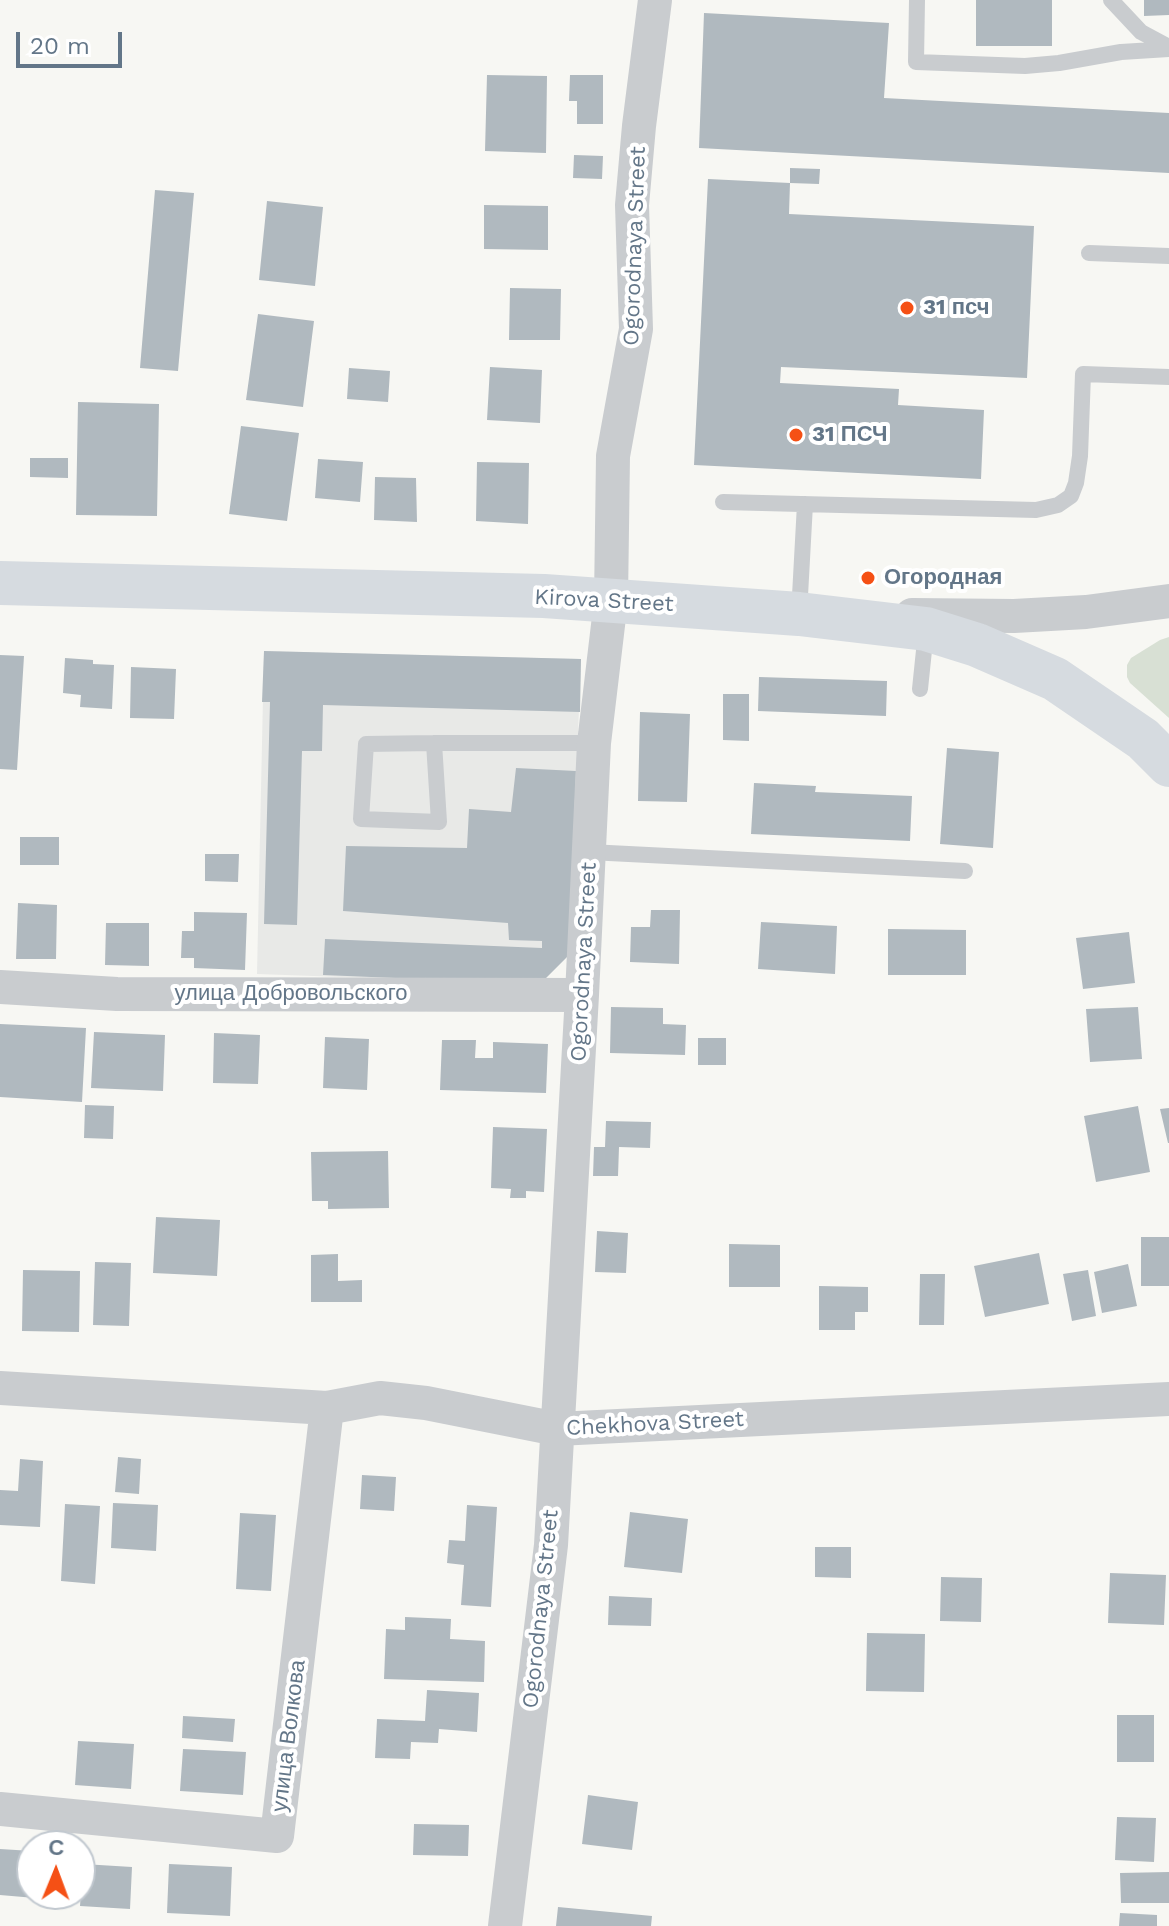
<!DOCTYPE html>
<html>
<head>
<meta charset="utf-8">
<style>
	body { margin:0 }
	#map { position:relative; width:1169px; height:1926px; overflow:hidden; background:#f7f7f3; font-family:"Work Sans",sans-serif }
	canvas { display:block }
	.north { position:absolute; left:16px; top:1830px; width:80px; height:80px; box-sizing:border-box; background:#fff; border:2px solid #c1c8cf; border-radius:50%; rotate:1deg; font-size:22px; font-weight:700; line-height:32px; text-align:center; color:#637688 }
	.north::after { content:''; display:block; margin:auto; width:28px; height:36px; background:#f55015; clip-path:polygon(50% 0,100% 100%,50% 72%,0 100%) }
	.scale { position:absolute; left:16px; top:32px; width:106px; height:36px; box-sizing:border-box; border:4px solid #637688; border-top:0; padding-left:10px; font-size:24px; line-height:28px; white-space:nowrap; color:#637688; -webkit-text-stroke:6px #fff; paint-order:stroke }
</style>
</head>
<body>
<div id="map">
<canvas width="1169" height="1926"></canvas>
<div class="north">С</div>
<div class="scale">20 m</div>
</div>
<script>
const ctx = document.querySelector('canvas').getContext('2d');
ctx.lineJoin = 'round';
function fillPath(path, color) { ctx.fillStyle = color; ctx.fill(path, 'evenodd'); }
const shape = rows => new Path2D(rows.map(r => 'M' + r).join(''));
function trace(path, color, width, dash) { ctx.strokeStyle = color; ctx.lineWidth = width; ctx.lineCap = dash ? 'butt' : 'round'; ctx.setLineDash(dash || []); ctx.stroke(path); }
function drawText(font, color, halo, rows, align = 'center') {
  ctx.font = font + ' "Work Sans",sans-serif'; ctx.lineWidth = 8; ctx.setLineDash([]); ctx.textBaseline = 'middle'; ctx.strokeStyle = halo; ctx.fillStyle = color; for (const [text, x, y, turn = 0] of rows) {
    ctx.save(); ctx.translate(x, y); ctx.rotate((+turn || 0) * Math.PI / 180); ctx.textAlign = isNaN(turn) ? turn : align; if (halo) ctx.strokeText(text, 0, 0); ctx.fillText(text, 0, 0); ctx.restore();
  }
}
const built = shape([
	[264,651,581,659,569,955,540,984,257,974]
]);
const green = shape([
	[1169,637,1169,718,1130,683,1127,677,1127,665,1131,658,1160,640]
]);
const building = shape([
	[976,0,1052,0,1052,46,976,46],
	[1144,0,1169,0,1169,15,1144,16],
	[704,13,889,23,884,98,1169,113,1169,173,699,148],
	[487,75,547,76,546,153,485,151],
	[570,75,603,75,603,124,577,124,577,101,569,101],
	[574,155,603,156,602,179,573,178],
	[790,168,820,169,819,184,790,183],
	[708,179,790,183,789,214,1034,226,1027,378,781,367,780,383,899,389,898,405,984,410,981,479,694,465],
	[155,190,194,193,178,371,140,368],
	[267,201,323,207,315,286,259,280],
	[484,205,548,206,548,250,484,249],
	[510,288,561,289,560,340,509,340],
	[258,314,314,321,303,407,246,400],
	[490,367,542,370,540,423,487,420],
	[349,368,390,371,388,402,347,399],
	[78,402,159,404,157,516,76,515],
	[241,426,299,433,287,521,229,514],
	[30,458,68,458,68,478,30,477],
	[318,459,363,462,360,502,315,498],
	[477,462,529,463,528,524,476,521],
	[375,477,416,478,417,522,374,520],
	[264,651,581,659,580,712,323,705,322,751,302,751,297,925,264,924,270,702,262,702],
	[0,655,24,656,17,770,0,769],
	[65,658,93,660,93,664,114,665,112,709,80,707,81,695,63,693],
	[131,667,176,669,174,719,130,718],
	[759,677,887,681,886,716,758,711],
	[723,694,749,694,749,741,723,740],
	[640,712,690,714,687,802,638,801],
	[947,748,999,752,993,848,940,844],
	[516,768,576,771,569,955,540,984,323,975,325,939,542,948,542,941,509,940,508,923,343,911,346,846,467,848,469,809,511,812],
	[754,783,816,786,815,792,912,796,910,841,751,834],
	[20,837,59,837,59,865,20,865],
	[205,854,239,854,238,882,205,881],
	[18,903,57,905,56,959,16,959],
	[651,910,680,910,679,964,630,962,631,927,650,927],
	[194,912,247,913,245,970,194,968,194,958,181,958,182,931,194,931],
	[761,922,837,926,835,974,758,969],
	[106,923,149,923,149,966,105,965],
	[888,929,966,930,966,975,888,975],
	[1129,932,1135,983,1083,989,1076,938],
	[611,1007,663,1008,663,1024,686,1025,685,1055,610,1053],
	[1138,1007,1142,1059,1090,1062,1086,1009],
	[0,1024,86,1028,82,1102,0,1097],
	[94,1032,165,1035,163,1091,91,1088],
	[214,1033,260,1035,258,1084,213,1083],
	[325,1037,369,1039,367,1090,323,1088],
	[698,1038,726,1038,726,1065,698,1065],
	[442,1040,476,1040,475,1058,493,1058,493,1042,548,1044,546,1093,440,1090],
	[85,1105,114,1106,113,1139,84,1138],
	[1138,1106,1150,1172,1096,1182,1084,1116],
	[1169,1108,1169,1143,1168,1143,1160,1109],
	[606,1121,651,1122,650,1148,619,1147,618,1176,593,1176,594,1147,605,1147],
	[493,1127,547,1129,544,1192,526,1191,526,1198,510,1198,511,1189,491,1188],
	[388,1151,389,1208,328,1209,328,1201,312,1201,311,1152],
	[156,1217,220,1220,217,1276,153,1273],
	[597,1231,628,1233,626,1273,595,1272],
	[1141,1237,1169,1237,1169,1286,1141,1286],
	[729,1244,780,1245,780,1287,729,1287],
	[1039,1253,1049,1304,985,1317,974,1266],
	[338,1254,338,1281,362,1280,362,1302,311,1302,311,1255],
	[95,1262,131,1263,129,1326,93,1325],
	[1128,1264,1137,1306,1102,1313,1094,1272],
	[23,1270,80,1271,79,1332,22,1331],
	[1088,1270,1096,1316,1072,1321,1063,1274],
	[920,1274,945,1274,944,1325,919,1325],
	[819,1286,868,1287,868,1312,855,1312,855,1330,819,1330],
	[118,1457,141,1459,139,1494,115,1492],
	[20,1459,43,1461,40,1527,0,1525,0,1490,18,1491],
	[362,1475,396,1477,394,1511,360,1509],
	[113,1503,158,1505,156,1551,111,1548],
	[65,1504,100,1506,95,1584,61,1581],
	[467,1505,497,1507,491,1607,461,1605,464,1565,447,1563,449,1540,465,1541],
	[630,1512,688,1519,682,1573,624,1567],
	[240,1513,276,1515,271,1591,236,1589],
	[815,1547,851,1547,851,1578,815,1577],
	[1110,1573,1166,1575,1164,1625,1108,1623],
	[941,1577,982,1578,981,1622,940,1621],
	[609,1596,652,1598,651,1626,608,1625],
	[405,1617,451,1619,450,1639,485,1641,484,1682,384,1679,386,1629,405,1630],
	[867,1633,925,1634,924,1692,866,1691],
	[427,1690,479,1693,477,1732,439,1729,438,1743,411,1742,410,1759,375,1758,377,1719,425,1721],
	[1117,1715,1154,1715,1154,1762,1117,1762],
	[183,1716,235,1719,233,1742,182,1738],
	[78,1741,134,1744,131,1789,75,1785],
	[183,1749,246,1752,243,1795,180,1791],
	[588,1795,638,1802,632,1850,582,1844],
	[1117,1817,1156,1818,1154,1862,1115,1860],
	[414,1824,469,1825,468,1856,413,1855],
	[0,1849,32,1851,32,1894,36,1894,35,1898,0,1895],
	[83,1864,132,1867,130,1909,80,1906],
	[169,1864,232,1867,230,1916,167,1913],
	[1169,1872,1169,1903,1121,1903,1120,1873],
	[558,1907,652,1916,651,1926,556,1926],
	[1120,1913,1157,1915,1157,1926,1119,1926]
]);
const service = shape([
	[917,0,916,62,1025,66,1059,63,1121,52,1169,49],
	[1111,0,1141,32,1169,47],
	[1089,253,1169,256],
	[723,502,1036,510,1058,505,1071,496,1076,483,1080,456,1083,374,1169,377],
	[799,614,805,504],
	[920,689,926,631],
	[434,743,439,822,361,819,366,744,434,743,594,743],
	[589,852,965,871]
]);
const minor = shape([
	[912,615,1014,616,1086,612,1169,601],
	[0,987,117,994,582,995],
	[0,1388,327,1408,380,1398,426,1403,557,1429,1169,1399],
	[0,1809,277,1836,327,1408],
	[505,1926,551,1545,582,995,594,743,611,600,613,456,636,329,632,205,639,126,655,0]
]);
const secondary = shape([
	[0,583,544,596,799,614,926,629,977,645,1055,679,1143,739,1169,765]
]);
const markers = [
	[907,308,8,"#f55015"],
	[796,435,8,"#f55015"],
	[868,578,8,"#f55015"]
];
const streetNames = [
	["Ogorodnaya Street",635,246,-88],
	["Kirova Street",604,601,3],
	["Ogorodnaya Street",584,962,-87],
	["улица Добровольского",291,994],
	["Chekhova Street",655,1424,-3],
	["Ogorodnaya Street",541,1609,-84],
	["улица Волкова",289,1736,-83]
];
const poiNames = [
	["31 псч",923,308],
	["31 ПСЧ",812,435],
	["Огородная",884,578]
];
fillPath(built, '#e8e9e7');
fillPath(green, '#d8e0d4');
fillPath(building, '#b0b9bf');
trace(service, '#c9cccf', 16);
trace(minor, '#c9cccf', 34);
trace(secondary, '#d6dbe0', 44);
for (const [x, y, r, color] of markers) { const dot = new Path2D(); dot.arc(x, y, r, 0, 2 * Math.PI); ctx.fillStyle = color; ctx.fill(dot); trace(dot, '#fff', 3); }
drawText('22px', '#637688', '#fff', streetNames);
drawText('bold 22px', '#637688', '#fff', poiNames, 'left');
</script>
</body>
</html>
